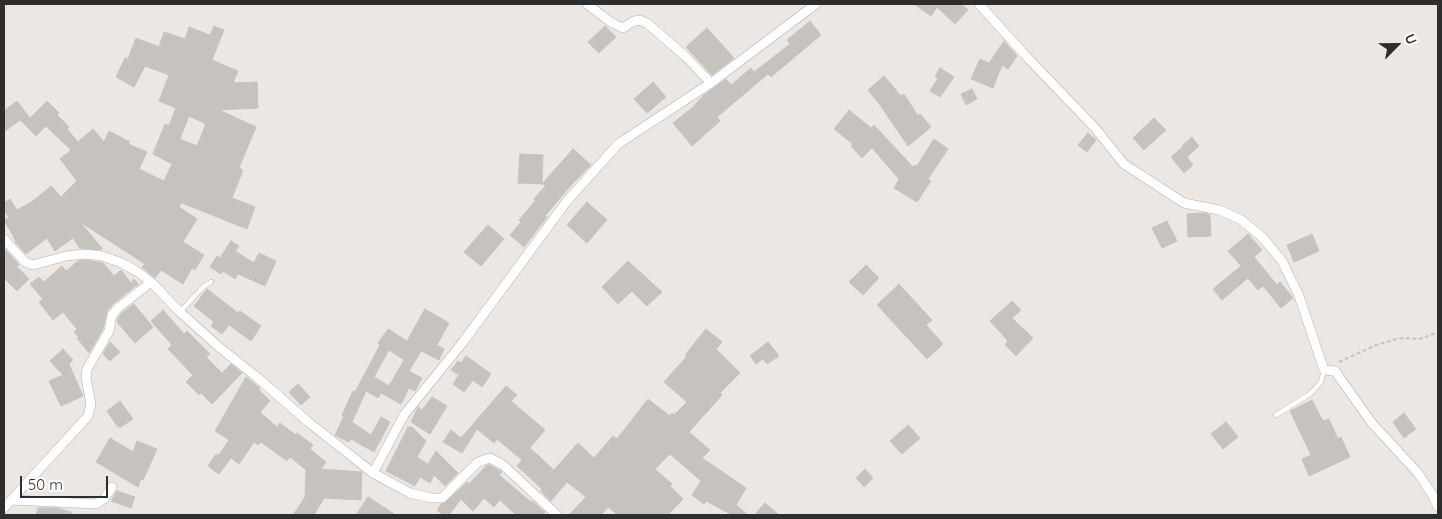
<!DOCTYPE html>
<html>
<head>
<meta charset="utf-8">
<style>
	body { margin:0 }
	#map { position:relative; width:1442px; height:519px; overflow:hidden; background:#ede7e3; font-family:Quicksand,sans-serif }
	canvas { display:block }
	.frame { position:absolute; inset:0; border:5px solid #2e2e2e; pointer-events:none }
	.north { position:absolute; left:1372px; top:20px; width:50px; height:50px; -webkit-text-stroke:4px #fff; paint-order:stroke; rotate:67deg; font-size:14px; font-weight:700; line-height:20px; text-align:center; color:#2e2e2e }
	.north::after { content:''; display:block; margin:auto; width:18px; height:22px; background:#2e2e2e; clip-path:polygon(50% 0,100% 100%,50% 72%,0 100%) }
	.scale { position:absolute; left:20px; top:476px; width:88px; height:22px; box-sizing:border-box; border:2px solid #2e2e2e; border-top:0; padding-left:6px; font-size:15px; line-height:18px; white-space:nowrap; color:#2e2e2e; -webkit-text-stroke:4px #fff; paint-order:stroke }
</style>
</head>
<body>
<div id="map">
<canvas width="1442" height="519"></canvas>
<div class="frame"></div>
<div class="north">U</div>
<div class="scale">50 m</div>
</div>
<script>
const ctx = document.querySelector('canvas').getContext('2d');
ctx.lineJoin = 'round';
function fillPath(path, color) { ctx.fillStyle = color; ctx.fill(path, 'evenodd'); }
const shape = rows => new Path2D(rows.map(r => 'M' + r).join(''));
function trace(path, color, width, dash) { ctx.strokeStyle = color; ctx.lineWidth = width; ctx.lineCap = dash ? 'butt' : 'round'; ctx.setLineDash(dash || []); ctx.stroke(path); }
const building = shape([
	[914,4,961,4,968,10,955,24,937,7,931,16,914,4],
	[810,21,821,35,771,77,768,74,717,117,720,121,692,146,673,123,692,108,704,95,726,79,731,85,751,68,754,72,790,44,787,40,810,21],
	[214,26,224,30,212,60,238,71,233,83,257,82,258,108,219,110,256,127,239,168,243,170,232,198,255,207,247,229,182,203,179,207,197,219,183,242,204,255,195,270,192,268,183,284,161,270,155,278,142,267,145,264,80,222,102,248,101,250,80,248,73,238,55,251,47,238,26,254,15,242,16,241,4,220,9,218,4,210,4,203,10,199,17,210,33,201,51,186,61,197,77,181,60,159,71,150,46,126,36,136,20,120,4,132,4,111,17,101,30,118,47,101,59,113,57,115,69,127,67,129,78,142,93,129,104,142,109,131,130,142,128,144,147,152,139,169,164,181,172,164,153,154,165,124,169,126,176,108,159,101,169,75,145,66,134,87,116,77,125,58,128,59,136,38,159,47,164,32,185,39,189,27,210,35,214,26],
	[189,116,206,124,197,146,180,139,189,116],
	[605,26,616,37,599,53,588,42,605,26],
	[707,28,734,58,712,75,686,47,707,28],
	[1004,41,1017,56,1008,69,1002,65,993,88,971,79,980,59,989,63,1004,41],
	[940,68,954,77,940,97,930,91,938,78,935,76,940,68],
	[884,76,901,96,904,94,918,116,920,114,931,127,908,146,880,105,868,90,884,76],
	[653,82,666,97,647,113,634,99,653,82],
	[972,89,977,99,966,105,961,94,972,89],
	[849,110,871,128,874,125,913,167,916,165,917,166,934,139,948,149,928,179,931,181,917,202,894,188,899,179,872,148,862,158,851,146,853,144,834,129,849,110],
	[1154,118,1166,130,1144,150,1133,138,1154,118],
	[1088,133,1096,140,1087,152,1078,145,1088,133],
	[1192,137,1199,146,1187,157,1193,165,1184,173,1171,157,1183,147,1182,146,1192,137],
	[573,149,591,165,572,184,545,216,547,217,524,247,510,235,521,222,519,220,535,201,534,199,546,185,542,184,573,149],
	[520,154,543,155,542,184,518,183,520,154],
	[587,202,607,220,587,243,567,225,587,202],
	[1204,213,1210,215,1211,236,1188,237,1187,214,1204,213],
	[1167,221,1177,241,1162,248,1152,228,1167,221],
	[488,225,504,239,481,266,464,252,488,225],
	[1248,234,1262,250,1254,257,1277,285,1280,282,1293,298,1281,308,1263,286,1258,290,1248,278,1222,300,1213,289,1241,266,1228,251,1248,234],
	[1312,234,1319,251,1294,262,1287,245,1312,234],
	[231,241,239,246,235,251,254,263,259,253,276,261,265,286,238,274,235,279,223,271,221,274,210,267,217,256,220,258,231,241],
	[6,250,19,265,17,267,29,279,17,291,4,278,4,253,6,250],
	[85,260,103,263,114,276,121,270,131,283,134,279,138,284,114,303,107,311,103,329,89,353,77,338,79,337,74,332,77,329,63,312,53,320,39,302,43,299,30,284,39,277,44,282,62,266,66,271,78,261,85,260],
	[628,261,662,292,647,306,632,291,618,304,602,287,628,261],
	[866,265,879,278,863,295,849,282,866,265],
	[899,284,932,320,926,325,943,344,927,359,877,305,899,284],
	[207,289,238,313,240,311,261,326,251,341,229,325,222,334,211,326,214,322,194,306,207,289],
	[1012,301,1021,310,1012,318,1033,338,1016,356,1005,345,1008,341,990,321,1012,301],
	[134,304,153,327,135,343,117,322,118,318,122,313,134,304],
	[425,309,449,323,437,345,444,349,439,360,421,351,409,371,422,378,415,391,409,388,401,404,381,393,378,398,366,391,352,422,371,435,381,417,390,422,374,452,351,439,349,442,335,435,344,416,342,415,353,391,355,392,380,345,378,343,388,329,407,341,425,309],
	[389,350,404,360,389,386,374,377,389,350],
	[163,310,184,334,187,331,210,354,206,357,222,373,231,364,242,373,212,404,201,393,199,395,186,382,193,375,168,349,172,345,151,321,163,310],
	[706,329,722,342,716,349,740,373,720,393,722,395,689,432,710,450,702,458,746,488,736,505,748,515,732,515,706,501,704,504,692,495,701,481,670,454,655,469,672,484,670,486,683,499,668,515,618,515,608,507,601,515,569,515,586,497,567,482,551,501,541,491,542,489,517,466,522,460,497,439,494,443,477,429,462,453,443,442,451,430,461,438,506,386,517,395,511,401,545,430,530,448,554,470,578,443,594,458,613,436,617,439,648,399,670,416,672,413,674,415,687,402,664,382,687,356,685,355,706,329],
	[110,342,120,352,110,361,103,354,110,342],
	[768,342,779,356,767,364,763,359,756,364,750,356,768,342],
	[63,349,73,360,69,364,83,396,61,406,49,381,63,375,50,361,63,349],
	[466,356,491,374,482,387,473,380,464,392,453,384,459,375,451,370,458,361,461,363,466,356],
	[246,377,260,388,259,390,270,401,260,412,277,427,280,423,296,435,297,433,313,445,310,449,326,462,321,469,362,472,361,500,324,498,314,515,293,515,305,497,306,470,290,457,287,461,261,442,258,445,254,442,239,464,231,458,219,474,208,466,216,454,218,456,229,440,215,431,246,377],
	[298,384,310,397,301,405,289,392,298,384],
	[432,397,447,406,430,434,411,422,418,407,422,410,432,397],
	[1312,400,1323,421,1329,419,1338,439,1341,437,1350,457,1309,476,1302,459,1311,455,1290,411,1312,400],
	[120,401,133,419,121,427,118,427,107,411,120,401],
	[1404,413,1416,429,1404,438,1393,422,1404,413],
	[1226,422,1238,437,1223,449,1211,434,1226,422],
	[908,425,920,438,902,454,890,441,908,425],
	[408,427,412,427,426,441,417,457,428,464,436,451,458,473,445,486,434,475,430,483,420,477,415,486,386,471,408,427],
	[110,438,133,452,137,441,157,449,143,480,141,479,138,487,96,462,110,438],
	[489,465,499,470,502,472,499,475,531,502,532,501,545,512,543,515,516,515,500,500,494,507,484,498,473,511,461,499,449,515,443,515,437,510,441,504,446,502,467,482,469,484,486,466,489,465],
	[865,469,873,478,864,487,856,478,865,469],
	[117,491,135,497,131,508,111,501,117,491],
	[368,497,396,515,356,515,368,497],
	[765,503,779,515,754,515,765,503],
	[38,508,57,508,71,512,71,515,36,515,38,508]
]);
const path = shape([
	[1339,362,1376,345,1400,338,1420,339,1438,332]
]);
const lane = shape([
	[180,312,203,287,211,282],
	[1276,415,1310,394,1321,382,1324,370]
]);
const street = shape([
	[587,4,612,23,623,28,634,21,640,20,648,24,684,55,711,83],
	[979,4,1025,55,1095,128,1124,164,1184,203,1219,210,1240,219,1262,237,1282,261,1299,296,1324,370,1335,371,1371,422,1417,472,1432,494,1438,507],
	[4,239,25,262,33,265,66,256,85,254,102,256,122,263,138,272,151,282,180,312,219,347,258,378,307,421,373,473,410,493,431,498,442,498,478,462,490,458,503,465,557,515],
	[373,473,404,415,463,342,567,201,618,144,711,83,816,4],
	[12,500,96,504,104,499,112,487],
	[4,508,88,416,91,404,86,378,87,369,109,331,112,315,118,308,151,282]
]);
fillPath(building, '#c6c2be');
trace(building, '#c9c2bc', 1);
trace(lane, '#afb2b8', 5.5);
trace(street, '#afb2b8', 10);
trace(path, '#c4c4c4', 2, [4, 2.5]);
trace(lane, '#fff', 4.5);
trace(street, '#fff', 9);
</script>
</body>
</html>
